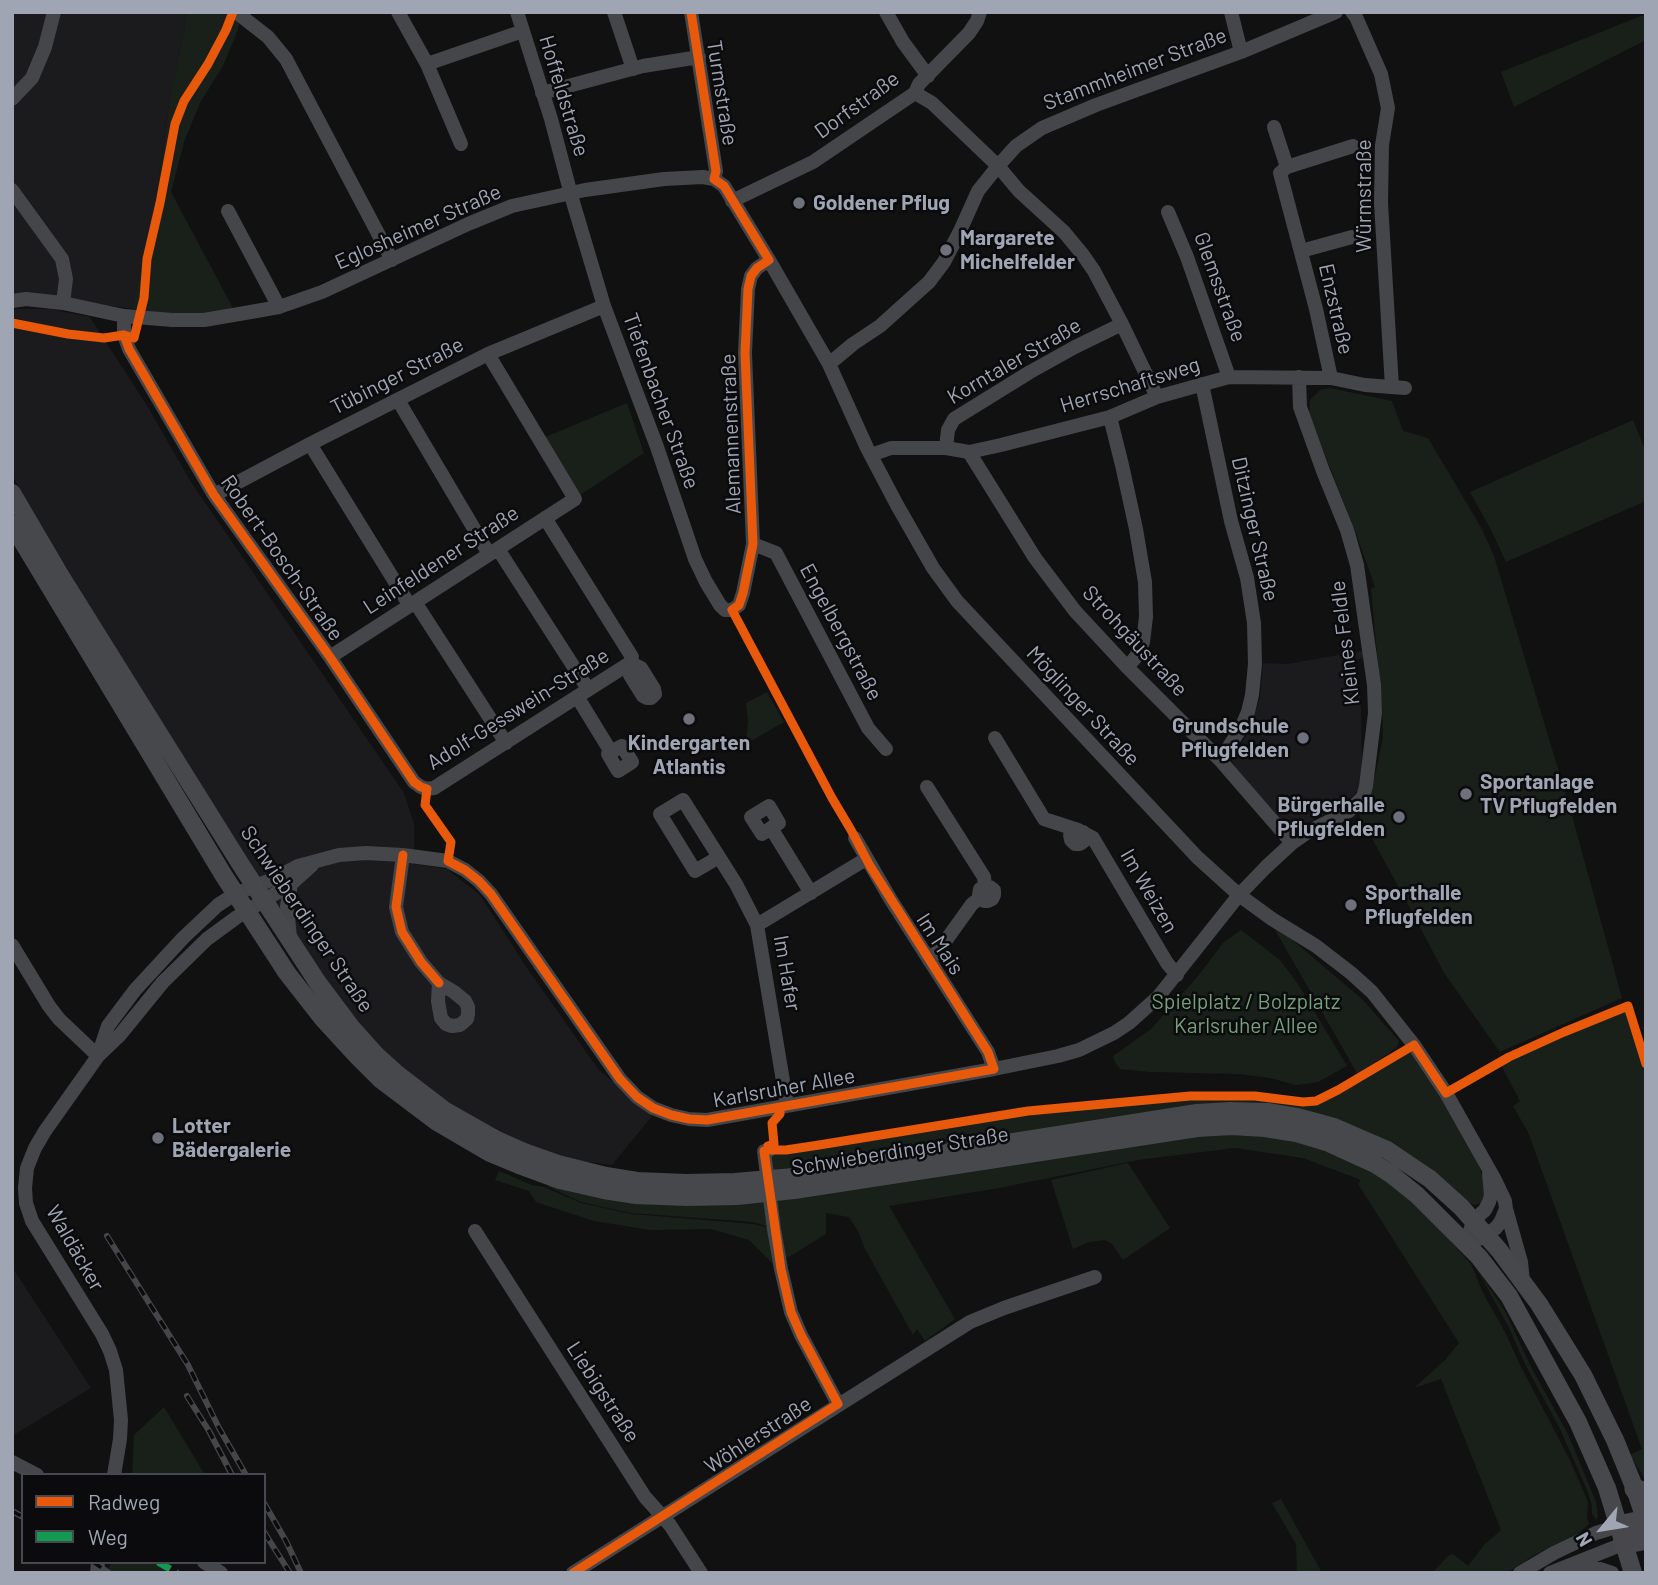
<!DOCTYPE html>
<html>
<head>
<meta charset="utf-8">
<style>
	body { margin:0 }
	#map { position:relative; width:1658px; height:1585px; overflow:hidden; background:#111; font-family:Barlow,sans-serif }
	canvas { display:block }
	.frame { position:absolute; inset:0; border:14px solid #a0a5b4; pointer-events:none }
	.legend { position:absolute; left:21px; top:1473px; width:245px; height:91px; box-sizing:border-box; background:#0b0b0d; border:2px solid #474950; margin:0; padding:9px 12px; list-style:none; font-size:21px; color:#a0a5b4 }
	.legend li { display:flex; align-items:center; gap:14px; height:35px }
	.legend b { width:35px; border:2px solid #474950 }
	.north { position:absolute; left:1567px; top:1494px; width:70px; height:70px; -webkit-text-stroke:5px #0b0b0d; paint-order:stroke; rotate:240deg; font-size:19px; font-weight:700; line-height:28px; text-align:center; color:#a0a5b4 }
	.north::after { content:''; display:block; margin:auto; width:24px; height:32px; background:#a0a5b4; clip-path:polygon(50% 0,100% 100%,50% 72%,0 100%) }
</style>
</head>
<body>
<div id="map">
<canvas width="1658" height="1585"></canvas>
<div class="frame"></div>
<ul class="legend">
<li><b style="height:9px;background:#e8590c"></b>Radweg</li>
<li><b style="height:9px;background:#139951"></b>Weg</li>
</ul>
<div class="north">N</div>
</div>
<script>
const ctx = document.querySelector('canvas').getContext('2d');
ctx.lineJoin = 'round';
function fillPath(path, color) { ctx.fillStyle = color; ctx.fill(path, 'evenodd'); }
const shape = rows => new Path2D(rows.map(r => 'M' + r).join(''));
function trace(path, color, width, dash) { ctx.strokeStyle = color; ctx.lineWidth = width; ctx.lineCap = dash ? 'butt' : 'round'; ctx.setLineDash(dash || []); ctx.stroke(path); }
function drawText(font, color, halo, rows, align = 'center') {
  ctx.font = font + ' Barlow,sans-serif'; ctx.lineWidth = 5; ctx.setLineDash([]); ctx.textBaseline = 'middle'; ctx.strokeStyle = halo; ctx.fillStyle = color; for (const [text, x, y, turn = 0] of rows) {
    ctx.save(); ctx.translate(x, y); ctx.rotate((+turn || 0) * Math.PI / 180); ctx.textAlign = isNaN(turn) ? turn : align; if (halo) ctx.strokeText(text, 0, 0); ctx.fillText(text, 0, 0); ctx.restore();
  }
}
const built = shape([
	[12,12,188,12,170,98,155,207,132,309,62,298,12,296],
	[12,309,51,309,90,317,149,409,191,482,404,793,414,824,414,864,447,869,480,895,527,968,599,1070,653,1115,612,1165,572,1160,529,1146,483,1126,424,1091,392,1063,334,998,74,585,12,475],
	[1366,650,1366,657,1356,660,1361,709,1362,769,1360,785,1355,794,1335,809,1298,828,1291,829,1285,825,1235,767,1232,761,1233,757,1249,731,1260,698,1263,663,1287,664],
	[12,1267,91,1388,12,1436]
]);
const green = shape([
	[188,12,242,12,238,30,223,66,201,101,185,139,171,192,234,310,189,316,132,309,155,207,170,98],
	[1646,14,1646,40,1514,107,1501,72],
	[1330,388,1392,401,1403,431,1428,438,1482,529,1494,556,1571,812,1622,998,1500,1052,1444,973,1408,904,1358,813,1375,776,1383,737,1382,708,1371,589,1375,587,1357,536,1309,414,1310,400,1320,390],
	[627,403,644,453,577,497,543,438],
	[1633,420,1646,452,1646,501,1506,562,1492,532,1470,492],
	[767,692,784,722,746,744,748,721,746,703],
	[1270,921,1362,999,1399,1041,1397,1047,1358,1075],
	[1241,930,1280,960,1298,984,1347,1066,1318,1082,1296,1085,1270,1078,1238,1074,1150,1072,1120,1069,1115,1062,1113,1056,1151,1029,1198,976,1223,943],
	[1628,1006,1646,1064,1646,1481,1630,1455,1642,1449,1528,1132,1513,1106,1520,1101,1500,1063,1509,1057,1564,1032],
	[1410,1051,1435,1086,1479,1165,1486,1188,1482,1202,1475,1205,1466,1202,1444,1183,1261,1103,1227,1102,1168,1109,1007,1135,774,1170,771,1151,786,1152,819,1148,1030,1113,1191,1098,1255,1098,1303,1104,1317,1103,1338,1093],
	[1234,1133,1288,1139,1310,1145,1352,1161,1379,1176,1406,1195,1432,1220,1471,1264,1483,1293,1506,1334,1520,1365,1570,1460,1588,1502,1587,1518,1589,1524,1579,1533,1534,1555,1507,1573,1432,1573,1449,1555,1453,1554,1468,1566,1484,1545,1501,1530,1441,1379,1414,1388,1445,1360,1459,1343,1358,1184,1361,1180,1303,1158,1235,1148,1138,1160,999,1188,889,1206,955,1319,925,1341,917,1329,913,1335,865,1249,858,1231,849,1217,826,1213,826,1234,784,1260,777,1199,1180,1137],
	[1128,1163,1170,1228,1123,1260,1112,1244,1105,1240,1089,1242,1073,1249,1051,1180],
	[499,1171,532,1185,544,1187,581,1203,631,1214,753,1224,770,1228,773,1264,749,1240,711,1229,650,1230,594,1221,536,1202,529,1191,495,1180],
	[554,1184,764,1200,769,1227,753,1222,631,1213,581,1202,547,1186],
	[1477,1269,1506,1313,1530,1365,1568,1434,1596,1502,1598,1516,1596,1520,1592,1514,1592,1506,1587,1490,1559,1427,1526,1366,1509,1328],
	[164,1407,205,1475,132,1475,134,1435],
	[1281,1499,1322,1573,1297,1573,1296,1544,1272,1503],
	[112,1562,154,1562,173,1573,114,1573,108,1569]
]);
const minor = shape([
	[236,12,268,37,286,59,392,260],
	[398,12,427,64,523,31],
	[517,12,551,119,573,202,604,306,657,447,695,559,706,582,720,605,725,610,732,610,739,605,743,593,753,544,745,353,748,289,751,276,757,268,769,260],
	[614,12,633,69],
	[691,12,716,171,714,179],
	[886,12,903,42,928,76],
	[1231,12,1241,52],
	[1352,12,1356,17,1381,74,1388,108,1382,145,1381,203,1392,387],
	[427,64,461,144],
	[542,93,643,66,699,57],
	[915,93,932,103,998,166,1019,191,1064,232,1083,255,1094,271,1122,324,1157,397],
	[12,99,32,78,45,47,54,12],
	[1274,127,1287,167,1280,173,1316,309,1331,378],
	[1287,167,1353,146],
	[12,190,62,259,66,279,63,303],
	[732,201,813,162,915,93,919,84,969,33,977,21,980,12],
	[228,211,279,307],
	[1168,212,1187,257,1229,377],
	[1301,251,1352,237],
	[12,301,26,299,63,303,124,316,172,320,204,320,245,313,279,307,322,292,468,224,512,206,585,190,664,179,703,177,714,179,724,186,769,260,829,364,867,448,897,505,933,568,957,601,1197,857,1239,895,1272,919,1316,946,1351,973,1372,992,1414,1045,1446,1093,1495,1180,1505,1201,1506,1209,1521,1262,1523,1282],
	[124,316,124,335,129,349,214,495,330,657,414,782,421,787,427,789,434,788,630,663],
	[829,364,853,344,880,326,929,282,944,262,960,231,978,191,998,166,1016,146,1042,128,1096,105,1241,52,1336,12],
	[1202,384,1231,521,1247,578,1254,623,1255,664,1252,695,1248,712,1241,728,1220,760],
	[398,400,489,554],
	[1110,417,1122,465,1136,529,1145,582,1146,617,1143,642,1136,657,1127,667],
	[310,444,410,606],
	[946,448,948,430,954,419,1030,372,1075,347,1122,324],
	[969,452,1035,558,1075,611,1127,667,1220,760,1292,843],
	[871,455,891,448,946,448,969,452,1001,445,1110,417,1157,397,1229,377,1331,378,1365,385,1405,388],
	[214,495,310,444,488,354,604,306],
	[545,518,632,657,630,663,633,667],
	[753,544,776,553,868,728,886,749],
	[498,549,588,689],
	[415,602,506,743],
	[330,657,575,499,488,354],
	[637,666,641,668,654,689,655,694,651,698,647,698,643,696,630,675,630,671,633,667,637,666],
	[578,698,611,752,608,754,618,771,632,762,622,746,611,752],
	[995,738,1044,819,1078,830,1093,838,1167,963,1177,975],
	[927,787,984,877,985,886,980,889,979,895,980,898,972,904,939,950,929,960],
	[771,828,762,834,751,817,769,806,779,823,771,828,811,893],
	[1078,830,1073,831,1070,835,1071,840,1075,844,1080,844,1084,841,1085,837,1083,832],
	[855,838,891,900,988,1052,994,1069],
	[403,855,396,907,402,932,421,962,439,983,454,992,465,1001,468,1007,468,1014,467,1019,460,1025,452,1026,446,1024,441,1018,438,1001,439,983],
	[719,857,695,871,660,814,683,800,719,857,736,884,757,925,787,1105],
	[980,898,984,901,988,901,992,899,994,895,994,890,990,887,985,886],
	[757,925,866,859],
	[290,938,287,906,291,884],
	[12,945,49,1006,59,1019,98,1056],
	[98,1056,108,1026,135,990,183,938,218,905,235,894,276,878,298,866,339,855,366,853,403,855,448,861,465,870,479,881,491,894,620,1079,637,1097,653,1108,671,1115,689,1119,707,1120,994,1069,1058,1056,1079,1050,1114,1033,1129,1023,1158,997,1239,895,1266,867,1292,843,1308,832,1349,811,1363,797,1366,786,1375,713,1374,685,1357,565,1347,530,1323,471,1300,407,1299,377],
	[769,1150,764,1151,774,1229,781,1269,791,1312,801,1335,838,1404],
	[475,1231,645,1497,670,1525,701,1573],
	[1479,1239,1496,1228,1501,1221,1506,1209],
	[1465,1244,1474,1220,1485,1210,1489,1202,1491,1195,1489,1173],
	[12,1462,37,1475],
	[114,1475,120,1439,121,1420,116,1370,110,1351,102,1334,32,1221,26,1203,25,1188,27,1168,35,1148,45,1131,91,1066,98,1056,119,1036,163,982,207,939,237,917,291,884,312,865],
	[204,1562,221,1573],
	[1567,1569,1600,1569,1612,1573],
	[97,1573,98,1562],
	[573,1573,970,1322,1004,1308,1095,1277],
	[1520,1573,1554,1553,1596,1533,1619,1526],
	[1550,1573,1623,1544]
]);
const major = shape([
	[12,493,60,575,241,865,318,983,351,1027,376,1055,397,1074,444,1110,497,1140,524,1152,558,1164,606,1176,637,1181,687,1183,735,1182,793,1177,1197,1113,1230,1111,1267,1112,1297,1117,1334,1127,1387,1150,1430,1179,1461,1207,1499,1250,1539,1304,1583,1375,1615,1440,1635,1489,1646,1522],
	[12,524,224,876,287,973,323,1019,357,1056,380,1079,437,1122,490,1153,519,1165,560,1180,604,1190,636,1195,687,1197,737,1196,794,1190,1197,1128,1232,1126,1265,1128,1296,1133,1329,1143,1375,1164,1392,1175,1417,1195,1479,1257,1509,1296,1578,1422,1607,1488,1633,1573]
]);
const highway = shape([
	[1635,1489,1646,1493],
	[1619,1526,1646,1520],
	[1623,1544,1646,1539]
]);
const rail = shape([
	[107,1236,188,1365,219,1428,246,1475],
	[187,1396,209,1431,232,1475],
	[264,1503,286,1541,301,1573],
	[12,1511,23,1517],
	[264,1532,290,1573],
	[93,1562,109,1573]
]);
const quiet = shape([
	[158,1562,177,1573]
]);
const cycleway = shape([
	[12,323,68,334,104,338,124,335,134,338,144,298,147,259,160,203,175,124,184,101,208,64,226,30,233,12],
	[124,335,129,349,214,495,330,657,414,782,421,787,427,789,425,805,451,842,448,861,465,870,479,881,491,894,606,1059,620,1079,637,1097,653,1108,671,1115,689,1119,707,1120,994,1069,988,1052,870,866,851,830,832,798,732,610,739,605,743,593,753,544,745,353,748,289,751,276,757,268,769,260,724,186,714,179,716,171,691,12],
	[403,855,396,907,402,932,421,962,439,983],
	[769,1150,786,1150,819,1145,1028,1111,1190,1096,1255,1096,1303,1102,1316,1101,1338,1090,1414,1045,1446,1093,1509,1057,1564,1032,1628,1006,1646,1064],
	[573,1573,838,1404,801,1335,791,1312,781,1269,764,1151,769,1150,768,1146,774,1144,772,1123,780,1114,780,1107]
]);
const markers = [
	[799,203,7,"#6e717b"],
	[946,250,7,"#6e717b"],
	[689,719,7,"#6e717b"],
	[1303,738,7,"#6e717b"],
	[1466,794,7,"#6e717b"],
	[1399,817,7,"#6e717b"],
	[1351,905,7,"#6e717b"],
	[158,1138,7,"#6e717b"]
];
const streetNames = [
	["Stammheimer Straße",1135,69,-21],
	["Turmstraße",722,93,81],
	["Hoffeldstraße",564,96,73],
	["Dorfstraße",857,105,-36],
	["Würmstraße",1364,196,-90],
	["Eglosheimer Straße",418,227,-24],
	["Glemsstraße",1220,287,70],
	["Enzstraße",1336,309,77],
	["Korntaler Straße",1014,361,-30],
	["Tübinger Straße",397,376,-27],
	["Herrschaftsweg",1130,385,-17],
	["Tiefenbacher Straße",661,401,70],
	["Alemannenstraße",731,434,-92],
	["Ditzinger Straße",1255,529,77],
	["Robert-Bosch-Straße",282,558,55],
	["Leinfeldener Straße",441,560,-33],
	["Engelbergstraße",841,632,62],
	["Strohgäustraße",1135,641,47],
	["Kleines Feldle",1345,643,-97],
	["Möglinger Straße",1083,706,47],
	["Adolf-Gesswein-Straße",518,709,-32],
	["Im Weizen",1149,891,60],
	["Schwieberdinger Straße",307,919,56],
	["Im Mais",940,944,57],
	["Im Hafer",787,973,80],
	["Karlsruher Allee",784,1088,-10],
	["Schwieberdinger Straße",900,1151,-9],
	["Waldäcker",75,1248,60],
	["Liebigstraße",603,1392,57],
	["Wöhlerstraße",758,1435,-33]
];
const poiNames = [
	["Goldener Pflug",813,203],
	["Margarete",960,238],
	["Michelfelder",960,262],
	["Grundschule",1289,726,"right"],
	["Pflugfelden",1289,750,"right"],
	["Kindergarten",689,743,"center"],
	["Atlantis",689,767,"center"],
	["Sportanlage",1480,782],
	["TV Pflugfelden",1480,806],
	["Bürgerhalle",1385,805,"right"],
	["Pflugfelden",1385,829,"right"],
	["Sporthalle",1365,893],
	["Pflugfelden",1365,917],
	["Lotter",172,1126],
	["Bädergalerie",172,1150]
];
const parkNames = [
	["Spielplatz / Bolzplatz",1246,1002],
	["Karlsruher Allee",1246,1026]
];
fillPath(built, '#1b1b1d');
fillPath(green, '#19201a');
trace(minor, '#45464a', 14);
trace(major, '#47484c', 18);
trace(highway, '#47474c', 21);
trace(rail, '#454649', 6);
trace(rail, '#0b0b0d', 3.5, [10]);
trace(quiet, '#139951', 7, [14, 7]);
trace(cycleway, '#e8590c', 9);
for (const [x, y, r, color] of markers) { const dot = new Path2D(); dot.arc(x, y, r, 0, 2 * Math.PI); ctx.fillStyle = color; ctx.fill(dot); trace(dot, '#0b0b0d', 2.5); }
drawText('21px', '#a0a5b4', '#0b0b0d', streetNames);
drawText('bold 21px', '#a0a5b4', '#0b0b0d', poiNames, 'left');
drawText('21px', '#75a17a', '#0b0b0d', parkNames);
</script>
</body>
</html>
